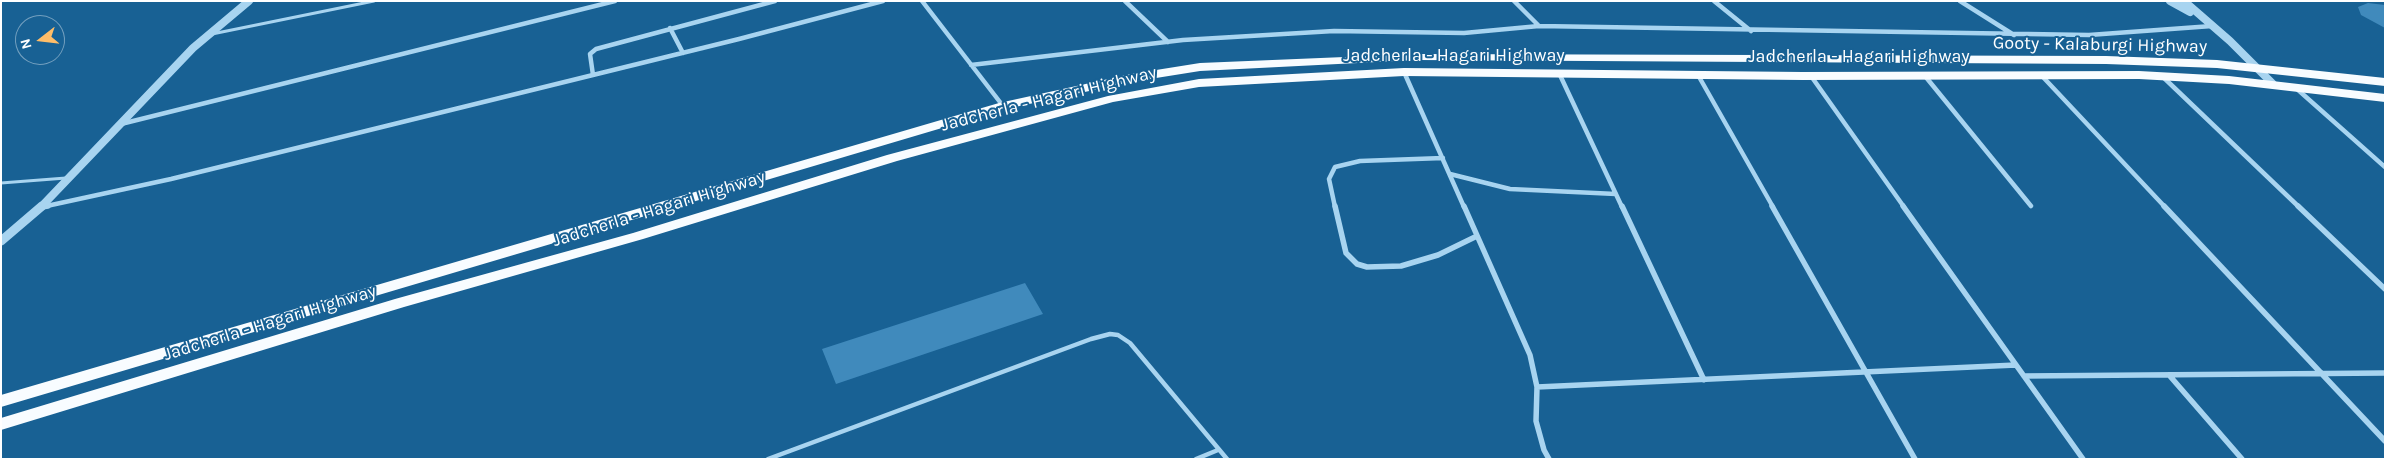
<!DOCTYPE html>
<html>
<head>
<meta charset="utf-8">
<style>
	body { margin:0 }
	#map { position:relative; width:2386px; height:460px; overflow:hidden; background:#186194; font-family:Karla,sans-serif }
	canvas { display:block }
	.frame { position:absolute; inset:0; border:2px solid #fff; pointer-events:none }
	.north { position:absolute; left:15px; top:15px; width:50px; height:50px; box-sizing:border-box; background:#186194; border:1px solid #74a0bf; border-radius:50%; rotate:254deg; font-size:14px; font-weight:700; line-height:20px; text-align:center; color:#fff }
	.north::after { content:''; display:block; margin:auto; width:18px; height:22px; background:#ffbd68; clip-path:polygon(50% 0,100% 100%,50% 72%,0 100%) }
</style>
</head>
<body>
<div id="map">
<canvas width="2386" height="460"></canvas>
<div class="frame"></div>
<div class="north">N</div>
</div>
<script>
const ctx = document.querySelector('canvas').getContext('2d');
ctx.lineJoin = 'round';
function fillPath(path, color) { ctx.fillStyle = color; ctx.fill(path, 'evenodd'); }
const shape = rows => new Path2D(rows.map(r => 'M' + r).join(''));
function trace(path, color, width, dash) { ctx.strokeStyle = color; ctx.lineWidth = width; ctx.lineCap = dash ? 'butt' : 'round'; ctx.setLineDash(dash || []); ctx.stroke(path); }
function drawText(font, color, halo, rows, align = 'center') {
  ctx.font = font + ' Karla,sans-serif'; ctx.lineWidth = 4; ctx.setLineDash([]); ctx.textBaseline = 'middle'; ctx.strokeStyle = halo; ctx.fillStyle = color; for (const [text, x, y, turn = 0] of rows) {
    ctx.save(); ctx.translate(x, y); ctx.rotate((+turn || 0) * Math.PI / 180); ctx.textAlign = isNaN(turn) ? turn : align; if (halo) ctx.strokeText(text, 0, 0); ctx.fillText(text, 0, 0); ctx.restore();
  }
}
const building = shape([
	[2368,3,2385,5,2385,28,2361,15,2358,7],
	[1025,283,1043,314,836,384,822,349]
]);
const serviceFar1 = shape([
	[212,34,374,1],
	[1,183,66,178]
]);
const service = shape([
	[768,459,1091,339,1110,334,1118,335,1130,343,1227,459],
	[1196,459,1218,450]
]);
const minorFar1 = shape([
	[922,1,1003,106],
	[1125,1,1168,42],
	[1514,1,1539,26],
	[1714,1,1751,31],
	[1960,1,2014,35],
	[670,28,683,53],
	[971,65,1183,40,1334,31,1464,33,1539,26,2089,35,2212,26],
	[1404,72,1464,207],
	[1559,73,1622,207],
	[593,75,590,54,596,49,775,1],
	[1698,75,1773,207],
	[1811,76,1904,207],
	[1925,76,2031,206],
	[2042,76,2165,207],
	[2163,77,2299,207],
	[2297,89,2385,167],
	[121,124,615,1],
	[1450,174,1510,189,1616,194],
	[42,207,171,179,739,39,883,1],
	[1335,207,1329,179,1335,167,1360,161,1443,158]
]);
const minor = shape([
	[1335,206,1346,253,1357,264,1367,267,1401,266,1438,255,1477,236],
	[1464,206,1530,355,1537,387,1536,421,1544,450,1549,459],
	[1622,206,1704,380],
	[1772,206,1915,459],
	[1903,206,2083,459],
	[2164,206,2385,441],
	[2298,206,2385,289],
	[42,207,48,206],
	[2169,375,2242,459],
	[2024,376,2385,373],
	[1537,387,2016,365]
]);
const tertiaryFar1 = shape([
	[2170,1,2190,12],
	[2184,1,2230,41,2273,84],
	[41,207,193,48,249,1]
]);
const tertiary = shape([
	[1,241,42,206]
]);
const trunk = shape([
	[1417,54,2106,56,2217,60,2385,78,2385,86,2217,68,2106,64,1417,60,1200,71,1131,82,1006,109,1,407,1,395,999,103,1131,74,1200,63,1417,54],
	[1404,68,1803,72,2139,71,2229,76,2385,94,2385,102,2229,84,2139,79,1803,80,1404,76,1199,87,1113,102,897,161,643,239,404,307,1,430,1,418,395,299,633,233,887,155,1108,96,1199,79,1404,68]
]);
const streetNames = [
	["Gooty - Kalaburgi Highway",2100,45,1],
	["Jadcherla - Hagari Highway",1454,56],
	["Jadcherla - Hagari Highway",1859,57],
	["Jadcherla - Hagari Highway",1049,99,-14],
	["Jadcherla - Hagari Highway",659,209,-17],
	["Jadcherla - Hagari Highway",270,323,-17]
];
fillPath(building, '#408abc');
trace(serviceFar1, '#a8d4f0', 3);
trace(service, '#a8d4f0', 4.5);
trace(minorFar1, '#a8d4f0', 4.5);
trace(minor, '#a8d4f0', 5.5);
trace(tertiaryFar1, '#a8d4f0', 8);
trace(tertiary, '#a8d4f0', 9);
fillPath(trunk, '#f8fcff');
drawText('18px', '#fff', '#186194', streetNames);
</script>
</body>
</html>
